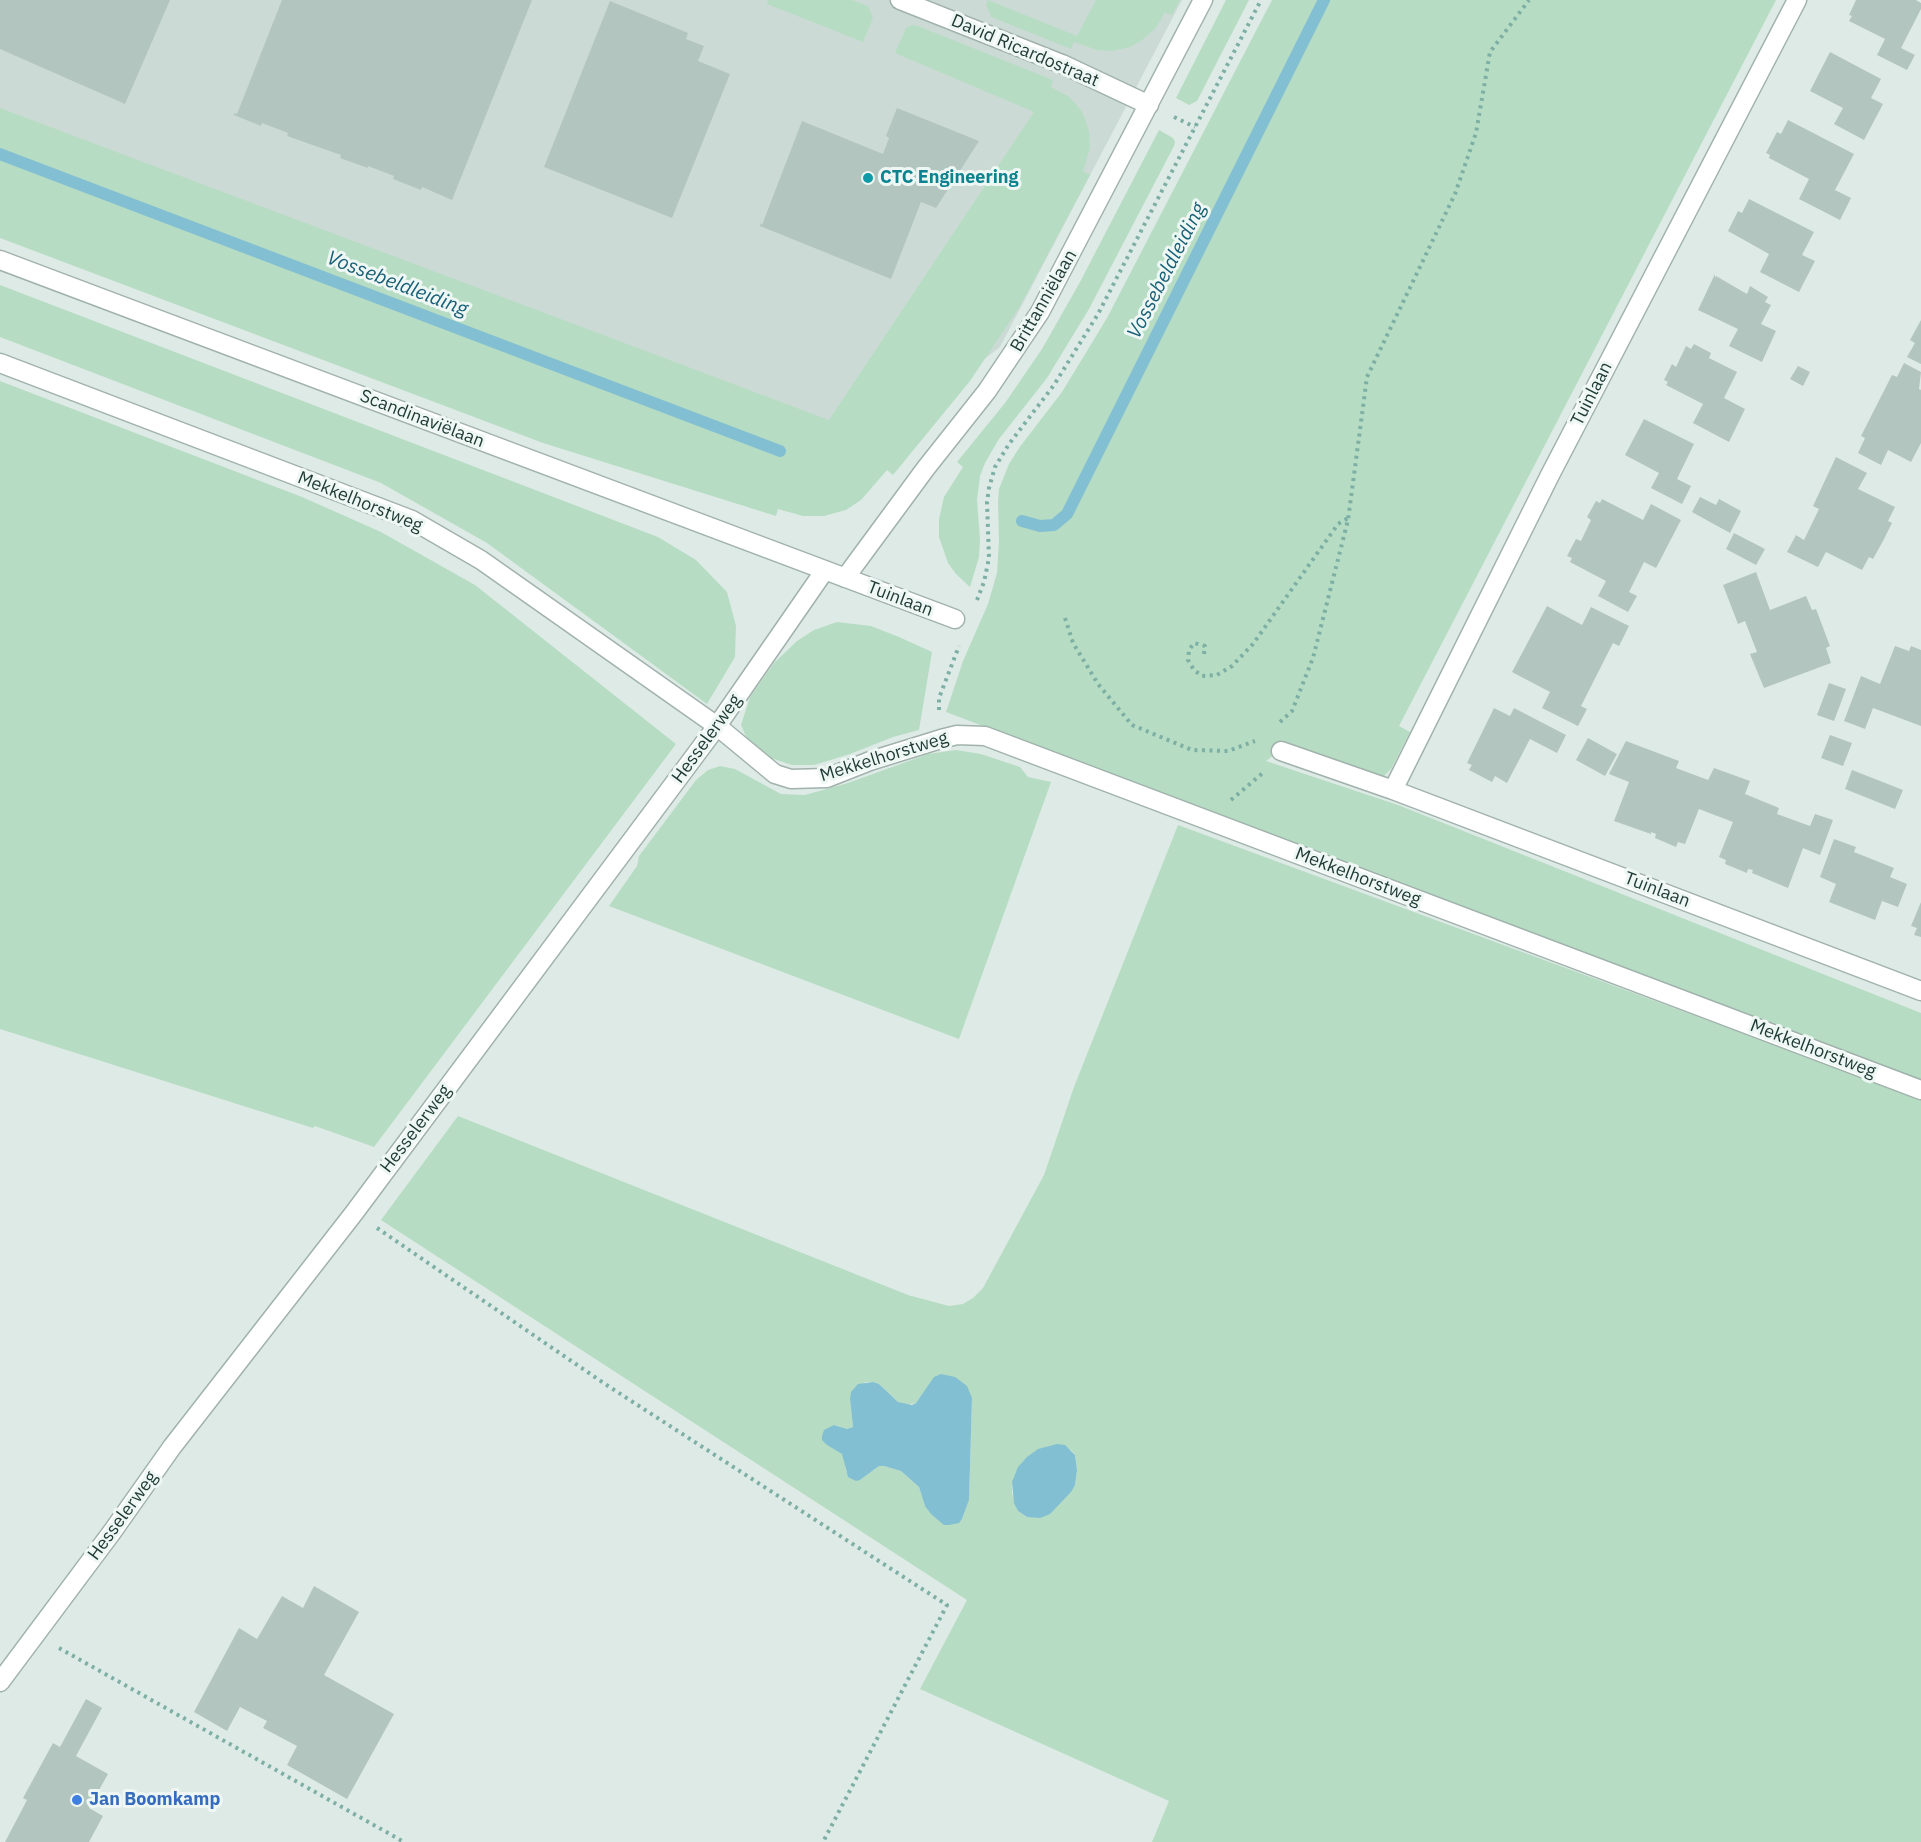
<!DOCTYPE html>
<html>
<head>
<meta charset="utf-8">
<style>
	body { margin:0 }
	canvas { display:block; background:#deeae6 }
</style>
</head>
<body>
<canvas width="1921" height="1842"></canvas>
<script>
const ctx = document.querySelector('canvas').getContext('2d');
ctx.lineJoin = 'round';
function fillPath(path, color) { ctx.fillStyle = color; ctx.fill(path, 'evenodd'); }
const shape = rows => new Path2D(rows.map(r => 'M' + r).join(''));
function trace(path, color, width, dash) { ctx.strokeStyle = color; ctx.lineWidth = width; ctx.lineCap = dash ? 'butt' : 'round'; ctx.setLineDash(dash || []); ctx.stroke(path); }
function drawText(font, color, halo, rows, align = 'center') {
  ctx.font = font + ' "IBM Plex Sans",sans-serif'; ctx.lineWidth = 6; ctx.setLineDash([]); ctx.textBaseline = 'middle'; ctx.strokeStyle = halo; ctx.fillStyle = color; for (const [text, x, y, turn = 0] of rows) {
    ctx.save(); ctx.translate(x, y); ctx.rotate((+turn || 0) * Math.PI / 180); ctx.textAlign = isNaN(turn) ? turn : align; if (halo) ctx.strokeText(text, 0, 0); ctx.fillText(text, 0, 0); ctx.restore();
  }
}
const built = shape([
	[0,0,1182,0,1000,347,827,483,0,180]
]);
const green = shape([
	[768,0,852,0,868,6,873,18,863,42,767,4],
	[988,0,1077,36,1096,0,1180,0,1172,15,1165,12,1155,29,1142,40,1130,47,1112,51,1097,50,1074,42,1071,49,991,17,986,5],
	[1226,0,1249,0,1197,101,1189,105,1176,98],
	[1272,0,1324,0,1245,161,1328,0,1776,0,1399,726,1410,732,1391,769,1383,777,1278,752,1266,761,1398,805,1921,1013,1921,1080,946,712,963,661,988,604,997,573,999,541,998,502,999,489,1009,464,1019,448,1062,392,1107,318],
	[912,25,918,26,1053,80,1051,87,1068,96,1081,110,1085,119,1089,131,1090,148,1083,171,1090,175,1020,306,970,381,893,475,887,470,861,500,846,510,824,516,803,516,778,509,776,516,543,443,0,238,0,108,829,420,1034,112,895,53,906,28],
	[1159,130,1173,138,1175,142,1174,146,1089,309,1047,378,999,439,985,463,980,476,977,500,980,539,979,557,970,587,956,574,948,563,939,537,939,519,944,497,963,467,957,462,1005,403,1042,349,1080,282],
	[0,285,658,537,696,560,727,592,736,626,735,657,707,704,487,543,381,483,0,337],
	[0,381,302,497,381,532,475,585,676,744,374,1147,315,1126,313,1128,0,1029],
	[837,622,871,626,899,637,932,652,919,730,893,737,850,754,814,765,792,765,762,755,747,739,741,725,750,697,774,663,797,641,814,630],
	[956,750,981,754,1020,767,1028,777,1051,782,959,1039,609,906,637,866,639,856,696,780,708,770,720,766,735,769,781,794,805,795,848,783,928,754],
	[1178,825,1921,1099,1921,1842,1152,1842,1169,1801,920,1689,967,1600,381,1220,458,1116,908,1295,949,1306,963,1304,973,1298,983,1288,1044,1175,1074,1087],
	[865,1382,873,1382,879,1384,898,1402,906,1405,916,1403,929,1385,972,1399,969,1500,962,1519,925,1506,919,1487,901,1471,884,1466,879,1466,860,1480,846,1472,844,1458,834,1425,847,1429,853,1427,850,1399],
	[1071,1450,1075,1455,1077,1470,1075,1485,1070,1492,1027,1517,1018,1511,1012,1493,1012,1482]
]);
const water = shape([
	[941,1374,955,1377,967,1386,972,1398,969,1500,962,1519,959,1523,949,1525,944,1525,931,1514,925,1506,919,1487,901,1471,884,1466,879,1466,860,1480,856,1481,848,1477,842,1454,827,1445,822,1440,822,1436,824,1430,834,1425,847,1429,853,1427,850,1399,851,1392,858,1384,873,1382,879,1384,898,1402,912,1405,916,1403,934,1377],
	[1057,1444,1065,1445,1075,1455,1077,1470,1075,1485,1071,1492,1050,1514,1040,1518,1027,1517,1018,1511,1014,1503,1012,1482,1018,1467,1027,1457,1038,1449]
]);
const stream = shape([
	[0,154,780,451],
	[1022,521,1040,526,1054,525,1067,514,1324,0]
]);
const building = shape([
	[0,0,170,0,125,104,0,49],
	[282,0,532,0,452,200,422,187,421,190,393,179,394,176,368,166,368,168,340,158,341,155,287,136,288,133,262,123,261,126,234,115,234,113,237,114],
	[1856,0,1916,0,1921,3,1921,9,1901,48,1915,55,1907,70,1877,55,1885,39,1849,21,1852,16,1849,15],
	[610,1,688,33,686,39,704,46,698,61,730,74,672,218,544,167],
	[1830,52,1881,79,1871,98,1883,104,1864,140,1834,124,1843,108,1810,91],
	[897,108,979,141,936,208,921,202,891,279,760,226,760,223,762,225,802,121,883,154,889,138,886,136],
	[1788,120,1854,154,1835,190,1851,198,1840,220,1799,199,1809,179,1769,158,1770,155,1766,153,1777,132,1781,134],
	[1749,199,1814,232,1802,255,1815,261,1799,292,1760,272,1769,254,1728,231,1738,211,1742,213],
	[1715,274,1715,278,1716,276,1747,294,1750,286,1768,297,1765,302,1771,305,1761,324,1776,331,1762,362,1729,346,1738,329,1698,310],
	[1921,320,1921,364,1907,357,1915,343,1910,340],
	[1694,344,1711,353,1709,358,1737,372,1724,398,1745,409,1729,442,1693,423,1703,404,1666,385,1668,382,1664,380,1672,364,1676,367,1686,346,1691,349],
	[1904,363,1921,372,1919,389,1921,390,1921,443,1911,462,1888,450,1881,465,1858,453,1865,438,1861,436,1892,375,1897,377],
	[1798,366,1810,372,1803,386,1790,379],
	[1644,419,1694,444,1677,479,1691,486,1682,504,1651,488,1659,473,1625,455],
	[1836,457,1867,473,1858,489,1895,507,1888,521,1892,523,1883,541,1873,559,1869,557,1862,570,1826,552,1818,567,1787,552,1796,535,1804,540,1819,509,1813,506],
	[1700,497,1716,505,1719,499,1741,511,1730,533,1692,512],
	[1602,499,1643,520,1651,504,1681,520,1656,568,1644,562,1629,592,1637,596,1628,612,1598,596,1606,581,1570,562,1572,558,1567,556,1576,539,1581,541,1591,520,1587,517,1596,501,1600,503],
	[1734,533,1765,549,1756,565,1726,549],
	[1756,572,1770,610,1806,596,1812,610,1816,609,1830,646,1826,648,1831,663,1764,688,1750,654,1757,652,1745,621,1738,624,1723,585],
	[1547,606,1582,625,1591,607,1629,626,1619,646,1613,643,1581,706,1587,709,1578,726,1542,708,1550,692,1512,672],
	[1895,646,1909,651,1911,646,1921,650,1921,726,1873,708,1865,729,1844,721,1861,676,1880,684],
	[1829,683,1846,689,1834,721,1817,715],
	[1494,708,1510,716,1514,708,1566,735,1557,753,1530,739,1507,783,1495,776,1492,782,1469,770,1472,765,1467,763],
	[1830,735,1852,743,1843,766,1821,758],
	[1588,738,1617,754,1605,776,1576,760],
	[1626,741,1679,761,1676,768,1708,780,1714,768,1750,781,1745,794,1779,808,1777,814,1810,826,1815,814,1833,820,1820,855,1803,848,1788,888,1752,873,1753,870,1748,869,1747,873,1725,864,1726,860,1719,857,1733,822,1699,809,1685,844,1678,842,1676,847,1655,838,1656,834,1651,832,1651,834,1614,821,1629,782,1609,774],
	[1852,770,1903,790,1895,809,1845,789],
	[1834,839,1856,847,1854,852,1894,868,1890,877,1907,884,1898,907,1882,901,1875,920,1829,902,1836,884,1820,877],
	[1921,902,1921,937,1914,935,1917,928,1911,926],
	[314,1586,359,1612,324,1675,394,1714,347,1799,287,1765,297,1746,263,1728,267,1721,240,1707,227,1731,194,1712,239,1628,257,1639,282,1596,303,1608],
	[86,1699,102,1708,76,1756,108,1774,89,1808,103,1816,89,1842,5,1842,27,1800,23,1798,53,1743,60,1747]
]);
const path = shape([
	[1174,117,1195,127],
	[977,600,984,582,989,558,987,502,989,488,995,467,1009,444,1054,385,1098,314,1261,0],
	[1065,618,1073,643,1098,684,1132,725,1192,750,1228,751,1255,741],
	[1204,654,1205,646,1194,643,1189,650,1188,660,1194,670,1202,676,1217,675,1232,666,1253,644,1338,524,1348,518],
	[939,710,939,698,959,646],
	[1280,722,1292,711,1313,658,1348,520,1367,377,1455,194,1476,133,1490,52,1529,0],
	[1231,800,1264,772],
	[377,1228,605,1384,947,1605,823,1842],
	[59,1648,404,1842]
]);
const minor = shape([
	[900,0,1062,64,1149,105],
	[1797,0,1550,475,1393,790,1921,991],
	[0,260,955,619],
	[0,363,412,520,481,560,717,726,775,774,791,779,827,778,870,761,941,739,957,735,985,736,1921,1090],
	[845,578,926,468,987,391,1040,312,1203,0],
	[1281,751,1393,790],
	[0,1682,112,1532,172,1447,354,1213,717,726,825,570]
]);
const markers = [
	[868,178,6,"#0f9aa8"],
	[77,1800,6,"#3f7fe0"]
];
const streetNames = [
	["David Ricardostraat",1025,51,23],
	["Brittanniëlaan",1044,301,-60],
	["Tuinlaan",1592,394,-63],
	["Scandinaviëlaan",422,419,21],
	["Mekkelhorstweg",360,502,22],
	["Tuinlaan",900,599,21],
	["Hesselerweg",707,739,-54],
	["Mekkelhorstweg",884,757,-17],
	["Mekkelhorstweg",1358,877,21],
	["Tuinlaan",1657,890,21],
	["Mekkelhorstweg",1813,1049,21],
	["Hesselerweg",416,1129,-53],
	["Hesselerweg",123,1516,-54]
];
const cultureNames = [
	["CTC Engineering",880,178]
];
const shopNames = [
	["Jan Boomkamp",89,1800]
];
const waterNames = [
	["Vossebeldleiding",1167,271,-63],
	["Vossebeldleiding",397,284,21]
];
fillPath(built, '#ccdad5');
fillPath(green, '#b6ddc3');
fillPath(water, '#83bfd2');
trace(stream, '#83bfd2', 12);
fillPath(building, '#b3c5bf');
trace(minor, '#a1b2ad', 21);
trace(path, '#7dafa4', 4, [3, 4.5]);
trace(minor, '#fff', 18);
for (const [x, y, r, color] of markers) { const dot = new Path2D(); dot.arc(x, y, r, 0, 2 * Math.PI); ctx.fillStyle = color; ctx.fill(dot); trace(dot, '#eef7f3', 2); }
drawText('18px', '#1f3a35', '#eef7f3', streetNames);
drawText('bold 18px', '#0d838f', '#eef7f3', cultureNames, 'left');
drawText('bold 18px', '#366cbe', '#eef7f3', shopNames, 'left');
drawText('italic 20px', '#185f77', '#eef7f3', waterNames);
</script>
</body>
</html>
